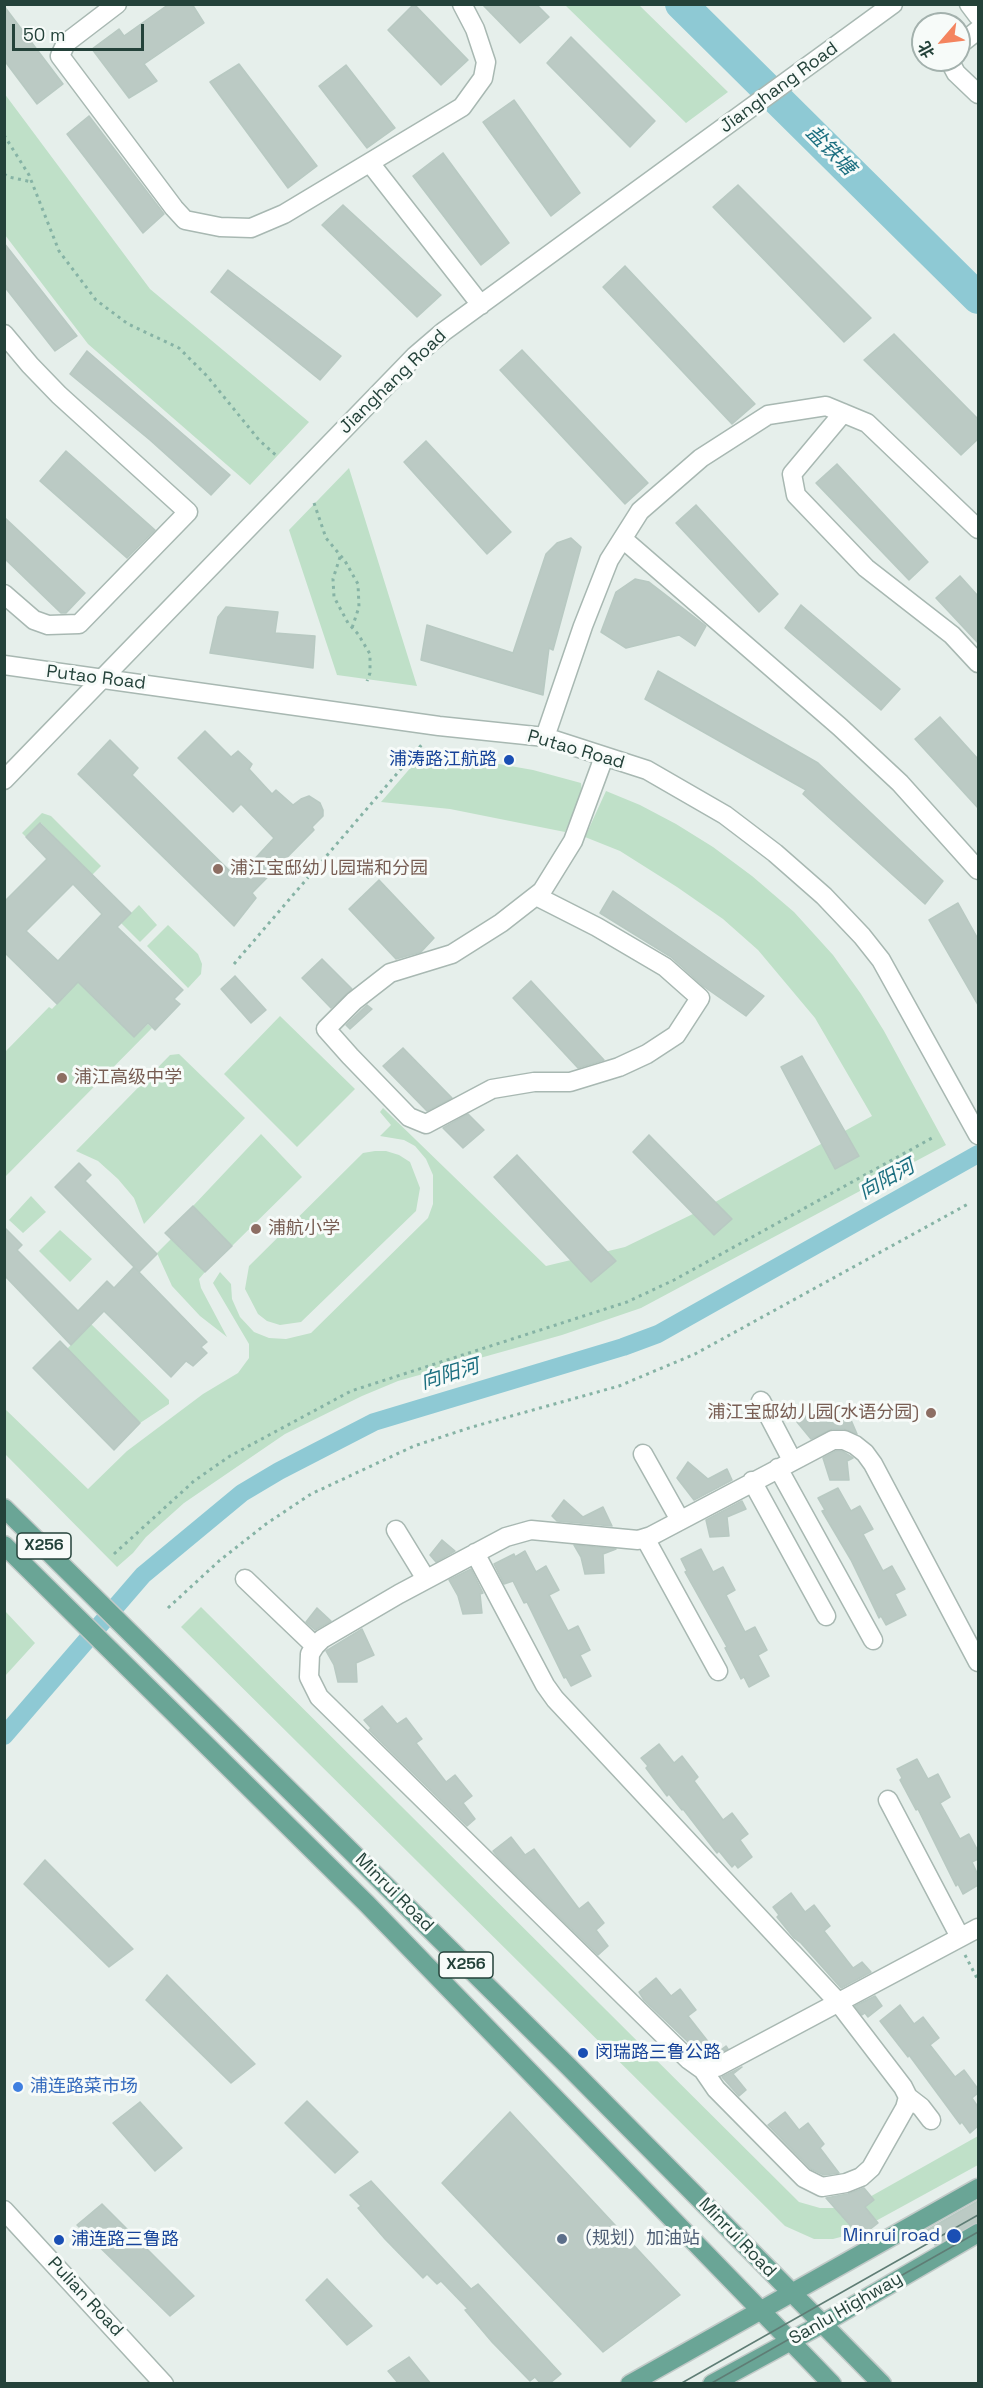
<!DOCTYPE html>
<html>
<head>
<meta charset="utf-8">
<style>
	body { margin:0 }
	#map { position:relative; width:983px; height:2388px; overflow:hidden; background:#e6efeb; font-family:"Space Grotesk","Noto Sans SC",sans-serif }
	canvas { display:block }
	.frame { position:absolute; inset:0; border:6px solid #24423a; pointer-events:none }
	.north { position:absolute; left:911px; top:12px; width:60px; height:60px; box-sizing:border-box; background:#f7fbf9; border:2px solid #a3b1ad; border-radius:50%; rotate:242deg; font-size:16px; font-weight:700; line-height:24px; text-align:center; color:#24423a }
	.north::after { content:''; display:block; margin:auto; width:21px; height:27px; background:#f4845f; clip-path:polygon(50% 0,100% 100%,50% 72%,0 100%) }
	.scale { position:absolute; left:12px; top:24px; width:132px; height:27px; box-sizing:border-box; border:3px solid #24423a; border-top:0; padding-left:8px; font-size:18px; line-height:21px; white-space:nowrap; color:#24423a; -webkit-text-stroke:4px #f7fbf9; paint-order:stroke }
</style>
</head>
<body>
<div id="map">
<canvas width="983" height="2388"></canvas>
<div class="frame"></div>
<div class="north">北</div>
<div class="scale">50 m</div>
</div>
<script>
const ctx = document.querySelector('canvas').getContext('2d');
ctx.lineJoin = 'round';
function fillPath(path, color) { ctx.fillStyle = color; ctx.fill(path, 'evenodd'); }
const shape = rows => new Path2D(rows.map(r => 'M' + r).join(''));
function trace(path, color, width, dash) { ctx.strokeStyle = color; ctx.lineWidth = width; ctx.lineCap = dash ? 'butt' : 'round'; ctx.setLineDash(dash || []); ctx.stroke(path); }
function drawText(font, color, halo, rows, align = 'center') {
  ctx.font = font + ' "Space Grotesk","Noto Sans SC",sans-serif'; ctx.lineWidth = 6; ctx.setLineDash([]); ctx.textBaseline = 'middle'; ctx.strokeStyle = halo; ctx.fillStyle = color; for (const [text, x, y, turn = 0] of rows) {
    ctx.save(); ctx.translate(x, y); ctx.rotate((+turn || 0) * Math.PI / 180); ctx.textAlign = isNaN(turn) ? turn : align; if (halo) ctx.strokeText(text, 0, 0); ctx.fillText(text, 0, 0); ctx.restore();
  }
}
const green = shape([
	[565,5,639,5,728,92,686,123],
	[4,93,150,289,309,422,250,485,88,344,5,235],
	[349,468,417,686,337,675,289,530],
	[425,751,533,770,581,783,582,792,565,832,450,809,381,802],
	[606,791,640,805,676,824,713,847,752,876,794,912,833,955,861,994,884,1031,946,1145,641,1308,562,1335,398,1381,362,1396,285,1434,184,1503,146,1537,133,1553,117,1567,5,1454,4,1408,88,1489,127,1451,203,1394,238,1373,249,1358,249,1344,213,1283,220,1272,231,1284,232,1299,240,1317,254,1332,269,1338,286,1339,311,1333,428,1218,433,1204,433,1175,426,1159,415,1146,404,1140,380,1136,391,1125,380,1112,383,1108,546,1266,625,1247,697,1212,872,1116,815,1018,758,950,723,919,677,887,620,851,585,837],
	[42,813,51,816,101,866,92,875,41,823,26,837,22,833],
	[139,905,157,925,140,942,121,923],
	[168,925,198,954,202,964,201,974,188,988,147,946],
	[78,982,134,1037,148,1024,152,1028,5,1177,5,1052,49,1007,52,1009],
	[280,1016,355,1089,297,1147,224,1074],
	[179,1054,245,1118,144,1224,134,1198,118,1179,98,1161,76,1151,170,1055],
	[261,1134,302,1177,232,1246,193,1206],
	[375,1151,386,1151,399,1155,410,1162,420,1188,416,1211,301,1322,280,1325,267,1321,258,1314,245,1289,249,1266,363,1153],
	[31,1196,46,1212,23,1233,9,1220],
	[60,1230,92,1259,70,1282,39,1251],
	[171,1239,205,1272,199,1279,201,1288,227,1337,200,1316,172,1286,157,1253],
	[91,1324,169,1400,169,1404,140,1423,67,1349],
	[201,1607,799,2202,820,2208,842,2208,859,2203,978,2136,978,2165,852,2234,833,2239,814,2239,785,2226,181,1627],
	[5,1611,35,1643,5,1676,4,1676]
]);
const canal = shape([
	[4,1736,143,1575,242,1493,279,1471,374,1422,623,1347,658,1334,978,1154]
]);
const river = shape([
	[681,4,978,298]
]);
const building = shape([
	[169,4,192,4,204,23,144,64,157,81,129,98,92,49,119,29,124,36,169,4],
	[414,4,468,60,441,85,388,30,414,4],
	[482,4,536,4,549,17,520,43,482,4],
	[4,6,63,84,37,104,4,60,4,6],
	[571,37,655,121,630,147,547,63,571,37],
	[239,64,317,166,288,188,210,82,239,64],
	[346,65,395,128,367,148,319,86,346,65],
	[514,100,580,193,551,216,483,122,514,100],
	[89,116,164,214,143,233,67,134,89,116],
	[443,153,509,243,481,265,413,176,443,153],
	[738,185,871,318,844,342,713,207,738,185],
	[343,205,441,295,417,317,322,225,343,205],
	[4,243,77,336,55,351,4,286,4,243],
	[625,266,755,404,732,424,603,287,625,266],
	[228,270,341,356,320,380,211,292,228,270],
	[894,334,978,419,978,439,961,455,864,360,894,334],
	[522,350,648,483,625,504,500,370,522,350],
	[87,351,230,475,211,495,150,440,70,374,87,351],
	[426,441,511,532,487,554,404,462,426,441],
	[66,451,155,530,127,558,40,481,66,451],
	[837,464,928,562,909,580,816,483,837,464],
	[696,505,778,594,759,612,676,523,696,505],
	[4,517,85,593,66,613,61,613,4,558,4,517],
	[571,538,581,547,553,650,549,648,543,695,421,660,427,625,513,653,546,554,557,543,571,538],
	[960,576,978,596,978,643,936,598,960,576],
	[635,579,649,582,706,626,695,646,679,635,626,648,601,632,616,592,635,579],
	[801,605,900,689,881,710,785,628,801,605],
	[226,607,278,612,275,633,315,636,313,668,210,653,218,617,226,607],
	[658,671,818,763,943,881,925,904,803,794,806,790,645,699,658,671],
	[940,717,978,759,978,808,915,739,940,717],
	[205,731,231,757,238,751,252,764,249,769,272,794,276,790,293,805,301,799,309,796,320,803,323,810,323,816,312,827,314,830,252,893,256,898,234,926,78,774,110,740,138,768,132,775,237,878,274,838,241,804,233,812,178,758,205,731],
	[40,823,131,913,117,927,183,990,174,999,180,1004,155,1030,148,1023,134,1037,78,982,57,1004,4,952,4,902,47,859,26,837,40,823],
	[73,884,102,914,58,961,26,931,73,884],
	[379,880,434,938,421,952,396,959,349,909,379,880],
	[613,891,764,996,746,1016,703,986,671,957,600,913,613,891],
	[958,903,978,939,978,1005,929,920,958,903],
	[322,959,352,989,331,1008,302,978,322,959],
	[235,976,266,1010,251,1023,221,989,235,976],
	[531,981,604,1060,578,1068,513,998,531,981],
	[367,1005,372,1009,350,1029,346,1025,367,1005],
	[403,1048,452,1098,427,1111,383,1066,403,1048],
	[802,1056,859,1156,835,1169,781,1067,802,1056],
	[468,1114,484,1130,463,1148,443,1128,468,1114],
	[649,1135,732,1219,714,1235,633,1152,649,1135],
	[517,1155,616,1261,591,1282,494,1177,517,1155],
	[79,1163,91,1175,85,1181,157,1254,139,1272,55,1187,79,1163],
	[193,1206,232,1246,205,1272,165,1233,193,1206],
	[4,1227,22,1245,17,1250,78,1311,107,1281,114,1288,134,1267,207,1342,201,1347,207,1353,193,1366,186,1361,171,1377,104,1311,71,1345,4,1275,4,1227],
	[60,1341,140,1423,114,1450,33,1368,60,1341],
	[808,1406,828,1423,848,1413,857,1434,844,1429,832,1429,811,1439,797,1422,808,1406],
	[836,1451,842,1451,853,1458,847,1461,849,1480,830,1480,823,1458,836,1451],
	[688,1462,708,1479,727,1469,732,1480,694,1500,677,1478,688,1462],
	[838,1488,851,1511,860,1506,873,1529,863,1534,883,1571,892,1566,905,1589,895,1594,906,1615,886,1625,881,1616,879,1618,851,1560,822,1511,825,1510,818,1498,838,1488],
	[564,1500,583,1517,603,1507,612,1526,557,1521,552,1516,564,1500],
	[742,1501,746,1509,727,1517,729,1536,710,1537,706,1520,742,1501],
	[442,1540,455,1551,436,1562,430,1555,442,1540],
	[574,1545,616,1549,603,1554,604,1573,585,1574,581,1557,574,1545],
	[701,1549,713,1572,723,1567,735,1590,726,1595,745,1632,755,1627,767,1650,758,1655,769,1676,749,1687,744,1677,741,1679,725,1648,727,1647,685,1572,687,1571,681,1559,701,1549],
	[525,1551,536,1572,546,1566,559,1590,549,1595,568,1631,578,1626,590,1650,580,1655,591,1676,571,1686,566,1677,564,1678,527,1602,524,1603,513,1581,504,1584,494,1564,514,1554,515,1557,525,1551],
	[471,1569,483,1593,480,1594,482,1613,463,1614,458,1596,449,1580,471,1569],
	[317,1608,331,1621,315,1630,306,1622,317,1608],
	[362,1629,374,1655,356,1663,357,1682,338,1682,334,1665,326,1651,362,1629],
	[382,1706,397,1724,406,1718,422,1739,416,1743,446,1782,455,1775,472,1796,463,1803,475,1819,467,1826,369,1730,371,1728,364,1720,382,1706],
	[659,1744,674,1763,682,1756,698,1777,694,1781,723,1820,732,1813,748,1834,740,1840,752,1857,738,1868,735,1864,732,1867,719,1851,717,1853,683,1809,682,1810,669,1794,667,1796,646,1768,648,1766,641,1758,659,1744],
	[917,1759,928,1779,938,1774,950,1797,940,1803,960,1839,969,1834,978,1851,978,1859,972,1862,978,1875,978,1885,963,1894,958,1884,956,1886,918,1809,916,1810,900,1780,902,1778,897,1769,917,1759],
	[511,1837,525,1855,534,1849,579,1909,588,1902,604,1923,596,1930,608,1946,598,1955,498,1857,493,1851,511,1837],
	[45,1860,133,1949,109,1967,24,1884,45,1860],
	[791,1893,805,1912,814,1905,830,1926,824,1931,853,1968,862,1962,871,1972,841,1988,801,1943,794,1938,777,1917,779,1915,773,1907,791,1893],
	[167,1975,255,2064,231,2083,146,2000,167,1975],
	[656,1978,671,1996,680,1989,696,2010,688,2016,717,2053,726,2046,728,2049,713,2056,705,2058,644,2000,639,1992,656,1978],
	[875,1996,882,2006,868,2017,865,2013,862,2015,855,2006,875,1996],
	[900,2005,914,2024,923,2017,939,2038,930,2045,955,2077,964,2070,978,2089,978,2093,972,2098,978,2107,978,2126,970,2133,962,2122,960,2124,909,2055,908,2057,880,2021,900,2005],
	[742,2067,733,2074,746,2090,739,2096,722,2077,742,2067],
	[307,2101,358,2152,335,2173,285,2123,307,2101],
	[140,2102,182,2148,155,2171,113,2123,140,2102],
	[510,2112,680,2295,603,2352,442,2183,510,2112],
	[785,2112,799,2130,808,2123,824,2144,820,2148,839,2173,824,2175,811,2169,768,2125,785,2112],
	[371,2181,471,2289,478,2284,561,2374,549,2384,541,2384,535,2377,530,2381,492,2342,465,2310,468,2309,441,2281,437,2284,427,2274,423,2278,385,2239,358,2208,361,2206,350,2195,371,2181],
	[864,2188,874,2200,865,2207,878,2223,864,2234,861,2231,857,2233,826,2198,848,2194,864,2188],
	[978,2201,978,2222,935,2245,927,2230,978,2201],
	[102,2204,194,2296,170,2316,77,2225,102,2204],
	[327,2279,372,2326,347,2345,306,2300,327,2279],
	[409,2357,431,2384,399,2384,388,2371,409,2357]
]);
const path = shape([
	[4,135,29,175,59,251,96,300,128,324,179,348,207,376,259,440,278,457],
	[4,174,9,177,32,182],
	[314,503,326,538,345,561,358,584,359,607,352,628],
	[340,557,333,579,334,597,348,623,358,634,370,654,370,673,367,681],
	[234,964,424,742],
	[114,1554,194,1481,230,1456,351,1391,627,1302,674,1280,932,1138],
	[168,1608,219,1561,266,1524,311,1494,414,1446,472,1427,619,1386,695,1354,968,1204],
	[965,1955,978,1980]
]);
const minor = shape([
	[117,4,66,43,60,56,174,208,185,220,220,227,251,228,284,214,462,107,483,78,486,62,475,29,462,4],
	[969,4,978,16],
	[959,45,978,30],
	[949,60,956,73,978,94],
	[370,163,481,305],
	[4,334,30,365,59,395,188,512,79,624,48,625,34,620,4,594],
	[843,413,792,474,796,495,866,568,952,635,978,663],
	[623,539,840,727,900,783,978,870],
	[4,665,439,726,545,737,647,770,725,815,775,853,824,896,862,936,881,960,978,1135],
	[545,737,583,626,609,560,640,511,701,458,768,415,826,406,867,423,978,529],
	[4,780,415,356,443,332,893,4],
	[536,896,597,927,665,967,700,998,676,1035,647,1054,619,1067,570,1082,534,1082,492,1089,426,1124,409,1117,350,1056,326,1029,354,1001,390,973,452,954,501,923,542,891,573,841,604,757],
	[761,1401,792,1460],
	[643,1454,680,1520],
	[778,1468,873,1640],
	[752,1481,826,1616],
	[396,1530,426,1579],
	[645,1538,718,1671],
	[475,1553,545,1685,555,1699,838,2002,903,2087,908,2097,905,2108,871,2168,861,2177,846,2183,822,2187,804,2178,716,2089,703,2070,689,2060,319,1697,309,1677,310,1654,315,1646,322,1639,399,1594,506,1537,531,1530,638,1540,651,1536,833,1440,844,1440,855,1445,865,1453,873,1464,978,1662],
	[245,1579,315,1646],
	[888,1800,960,1937],
	[703,2070,717,2067,978,1928],
	[908,2097,921,2107,931,2120],
	[4,2210,164,2384]
]);
const major = shape([
	[4,1508,568,2066,882,2384],
	[4,1545,367,1904,832,2384],
	[630,2384,978,2188],
	[712,2384,822,2324,978,2233]
]);
const tram = shape([
	[680,2384,978,2215],
	[710,2384,978,2232]
]);
const markers = [
	[509,760,6,"#1a4fb4"],
	[218,869,6,"#8d6e63"],
	[62,1078,6,"#8d6e63"],
	[256,1229,6,"#8d6e63"],
	[931,1413,6,"#8d6e63"],
	[583,2053,6,"#1a4fb4"],
	[18,2087,6,"#3f7fe0"],
	[954,2236,8,"#1a4fb4"],
	[562,2239,6,"#5c6f8a"],
	[59,2240,6,"#1a4fb4"]
];
const shields = [
	[44,1546,54],
	[466,1965,54]
];
const shieldNames = [
	["X256",44,1546],
	["X256",466,1965]
];
const streetNames = [
	["Jianghang Road",779,88,-36],
	["Jianghang Road",393,382,-44],
	["Putao Road",96,678,7],
	["Putao Road",576,750,16],
	["Minrui Road",394,1893,45],
	["Minrui Road",737,2238,46],
	["Pulian Road",85,2297,47],
	["Sanlu Highway",846,2309,-30]
];
const transitNames = [
	["浦涛路江航路",497,760],
	["闵瑞路三鲁公路",595,2053,"left"],
	["Minrui road",940,2236],
	["浦连路三鲁路",71,2240,"left"]
];
const educationNames = [
	["浦江宝邸幼儿园瑞和分园",230,869],
	["浦江高级中学",74,1078],
	["浦航小学",268,1229],
	["浦江宝邸幼儿园(水语分园)",919,1413,"right"]
];
const shopNames = [
	["浦连路菜市场",30,2087]
];
const serviceNames = [
	["（规划）加油站",574,2239]
];
const waterNames = [
	["盐铁塘",830,151,45],
	["向阳河",887,1180,-29],
	["向阳河",450,1375,-17]
];
fillPath(green, '#bfe0c8');
trace(canal, '#8ec9d4', 18);
trace(river, '#8ec9d4', 32);
fillPath(building, '#bbcac4');
trace(building, '#b8c9c2', 1.5);
trace(minor, '#a8b8b2', 21);
trace(major, '#c2cac8', 21);
trace(path, '#86b3a5', 3, [3, 4.5]);
trace(minor, '#fff', 18);
trace(major, '#6aa596', 18);
trace(tram, '#5f7d75', 1.5);
for (const [x, y, r, color] of markers) { const dot = new Path2D(); dot.arc(x, y, r, 0, 2 * Math.PI); ctx.fillStyle = color; ctx.fill(dot); trace(dot, '#f7fbf9', 2); }
for (const [x, y, w] of shields) { const box = new Path2D(); box.roundRect(x - w / 2, y - 13, w, 26, 4.5); ctx.fillStyle = '#f7fbf9'; ctx.fill(box); trace(box, '#24423a', 1.5); }
drawText('bold 16px', '#24423a', null, shieldNames);
drawText('18px', '#24423a', '#f7fbf9', streetNames);
drawText('18px', '#164399', '#f7fbf9', transitNames, 'right');
drawText('18px', '#785e54', '#f7fbf9', educationNames, 'left');
drawText('18px', '#366cbe', '#f7fbf9', shopNames, 'left');
drawText('18px', '#4e5e75', '#f7fbf9', serviceNames, 'left');
drawText('italic 20px', '#1c6f80', '#f7fbf9', waterNames);
</script>
</body>
</html>
